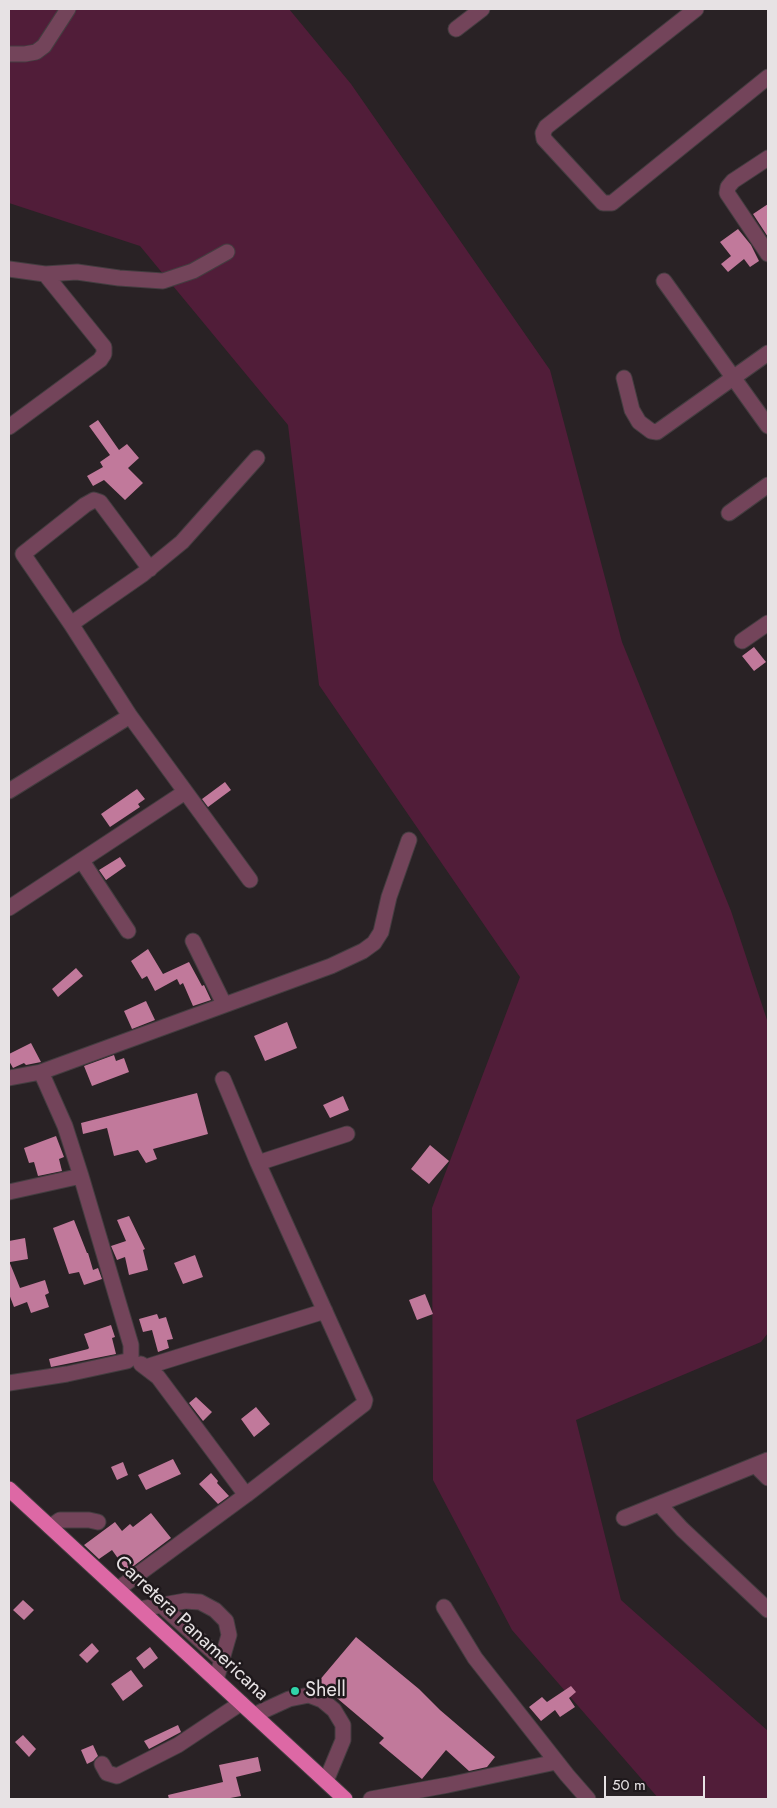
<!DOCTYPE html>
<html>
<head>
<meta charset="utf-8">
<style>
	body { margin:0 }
	#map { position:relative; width:777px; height:1808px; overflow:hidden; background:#292225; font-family:Jost,sans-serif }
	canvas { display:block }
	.frame { position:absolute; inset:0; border:10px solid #e7e2e4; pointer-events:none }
	.scale { position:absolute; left:604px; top:1776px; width:101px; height:22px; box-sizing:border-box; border:2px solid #e7e2e4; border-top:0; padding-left:6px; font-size:15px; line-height:18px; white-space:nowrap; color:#e7e2e4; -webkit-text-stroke:4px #1f191c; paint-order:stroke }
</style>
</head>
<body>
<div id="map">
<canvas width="777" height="1808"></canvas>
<div class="frame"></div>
<div class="scale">50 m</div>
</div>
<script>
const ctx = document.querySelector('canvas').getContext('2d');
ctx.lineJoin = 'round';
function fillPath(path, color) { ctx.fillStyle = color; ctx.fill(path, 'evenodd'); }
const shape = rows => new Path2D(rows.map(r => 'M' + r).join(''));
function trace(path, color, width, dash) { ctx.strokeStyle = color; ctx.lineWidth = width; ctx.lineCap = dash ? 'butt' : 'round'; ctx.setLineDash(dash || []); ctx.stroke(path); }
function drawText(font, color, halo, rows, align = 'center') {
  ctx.font = font + ' Jost,sans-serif'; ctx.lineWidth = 5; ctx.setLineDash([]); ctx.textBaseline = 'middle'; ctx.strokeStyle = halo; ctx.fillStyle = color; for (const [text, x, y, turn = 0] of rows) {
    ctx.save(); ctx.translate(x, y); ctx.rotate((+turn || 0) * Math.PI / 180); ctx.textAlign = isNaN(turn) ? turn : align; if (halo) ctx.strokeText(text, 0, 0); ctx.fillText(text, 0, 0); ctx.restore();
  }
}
const green = shape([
	[9,9,289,9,351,84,550,370,622,642,731,911,768,1023,768,1333,761,1342,576,1420,621,1600,768,1731,768,1799,659,1799,512,1630,433,1480,432,1208,520,977,319,685,288,425,140,246,9,203]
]);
const building = shape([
	[768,204,768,237,753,214],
	[738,229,751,245,759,261,750,267,744,259,728,272,721,264,731,256,720,242],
	[98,420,119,450,127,444,139,458,128,468,143,483,125,500,104,480,93,486,87,476,103,467,100,462,110,455,89,426],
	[754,647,766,662,754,671,742,656],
	[225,782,231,790,208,807,202,799],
	[137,789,145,799,138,804,140,807,110,827,101,814],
	[120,857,126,866,106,880,99,870],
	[148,949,163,974,189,962,202,986,204,985,211,1000,193,1006,183,983,180,985,177,979,155,991,147,976,142,979,131,961],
	[76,968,83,976,58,997,52,989],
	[146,1001,155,1020,132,1029,124,1011],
	[287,1022,297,1048,265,1061,254,1036],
	[31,1043,41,1062,26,1065,24,1063,13,1068,9,1061,9,1054],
	[114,1055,116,1061,124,1058,129,1072,92,1086,84,1066],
	[197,1093,208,1134,153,1149,157,1159,146,1163,138,1150,114,1156,107,1128,83,1134,81,1123],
	[343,1096,349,1110,330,1118,323,1105],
	[56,1136,64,1157,59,1159,62,1171,38,1176,34,1162,29,1163,24,1148],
	[430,1145,449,1161,429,1184,411,1169],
	[129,1216,145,1249,143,1250,148,1270,129,1275,125,1257,117,1260,111,1246,126,1241,117,1220],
	[74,1220,87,1253,88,1253,93,1270,98,1268,102,1279,84,1285,79,1272,69,1274,53,1228],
	[25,1238,28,1259,10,1262,9,1241],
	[195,1255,203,1277,183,1284,174,1263],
	[9,1261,20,1288,45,1280,49,1293,45,1295,49,1307,31,1313,27,1302,14,1307,9,1294],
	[425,1294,433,1314,417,1320,409,1300],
	[157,1314,159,1319,166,1317,173,1339,167,1340,169,1348,158,1352,152,1330,143,1332,139,1319],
	[111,1325,115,1337,112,1338,116,1354,51,1367,49,1359,88,1349,89,1348,84,1334],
	[196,1397,212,1412,203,1421,189,1403],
	[256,1407,270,1424,254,1437,241,1419],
	[173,1459,181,1474,146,1490,138,1475],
	[123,1462,128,1475,117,1480,111,1467],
	[211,1473,218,1481,217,1483,229,1496,218,1504,199,1484],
	[151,1513,171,1538,127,1571,112,1550,99,1559,84,1545,115,1522,122,1531,130,1524,133,1527],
	[23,1600,34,1610,24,1620,13,1610],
	[356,1637,419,1689,440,1710,495,1757,487,1767,469,1771,446,1750,422,1779,379,1743,384,1738,318,1682],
	[92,1643,99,1651,87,1663,79,1655],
	[150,1647,158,1658,144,1669,136,1658],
	[131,1670,143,1686,123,1701,111,1684],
	[571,1686,576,1692,569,1698,575,1707,560,1717,555,1710,541,1721,529,1707,542,1697,547,1702],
	[178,1725,181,1732,149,1749,144,1741],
	[23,1735,36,1749,29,1757,15,1742],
	[93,1745,98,1756,93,1761,87,1764,81,1750],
	[258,1757,261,1771,236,1777,241,1796,225,1799,169,1799,168,1795,223,1782,219,1765]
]);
const minor = shape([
	[696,9,546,127,543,133,544,139,603,203,612,203,768,77],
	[456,29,482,9],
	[9,54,25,54,36,52,44,46,68,9],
	[768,158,733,181,728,187,727,193,768,254],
	[9,269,45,274,77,272,119,278,163,281,193,271,227,252],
	[664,281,768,426],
	[624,378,632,410,639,422,651,431,657,432,768,353],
	[9,427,100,360,104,354,104,347,45,274],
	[729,513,768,485],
	[150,569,100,502,94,500,85,505,23,554,71,624,130,716,250,880],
	[71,624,143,574,182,542,257,458],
	[742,641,768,623],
	[9,791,130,716],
	[82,861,128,931],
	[9,908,185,792],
	[193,941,224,1004],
	[41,1072,331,966,363,951,374,943,381,932,389,897,409,840],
	[9,1078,41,1072,65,1126,81,1176,131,1345,131,1358],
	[258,1163,347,1134],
	[9,1192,81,1176],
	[141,1364,158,1377,246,1495],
	[146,1367,325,1311],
	[9,1383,67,1374,127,1361,131,1358],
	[756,1466,768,1478],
	[659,1504,682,1529,768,1610],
	[624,1518,768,1460],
	[50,1527,60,1520,89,1520,98,1522],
	[118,1589,246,1495,364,1404,365,1400,258,1163,223,1079],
	[160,1604,222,1660],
	[444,1607,475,1658,567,1775,588,1799],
	[140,1609,185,1601,200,1602,215,1610,226,1621,229,1635,216,1680],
	[254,1715,289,1699,309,1695,322,1700,334,1710,343,1725,343,1740,326,1781],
	[102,1764,107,1773,117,1776,178,1745,241,1703],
	[371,1799,448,1785,556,1762]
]);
const highway = shape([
	[9,1489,345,1799]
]);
const markers = [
	[295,1691,5,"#30d4aa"]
];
const streetNames = [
	["Carretera Panamericana",191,1629,43]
];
const poiNames = [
	["Shell",305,1691]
];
fillPath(green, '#511d39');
fillPath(building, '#c1799b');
trace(minor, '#443d40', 17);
trace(highway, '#443d40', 17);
trace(minor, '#73445a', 15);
trace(highway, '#dd68a5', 15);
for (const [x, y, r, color] of markers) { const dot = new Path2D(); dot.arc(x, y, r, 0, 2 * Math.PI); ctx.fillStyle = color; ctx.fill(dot); trace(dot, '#1f191c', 2); }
drawText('20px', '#e7e2e4', '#1f191c', streetNames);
drawText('20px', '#e7e2e4', '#1f191c', poiNames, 'left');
</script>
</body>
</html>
